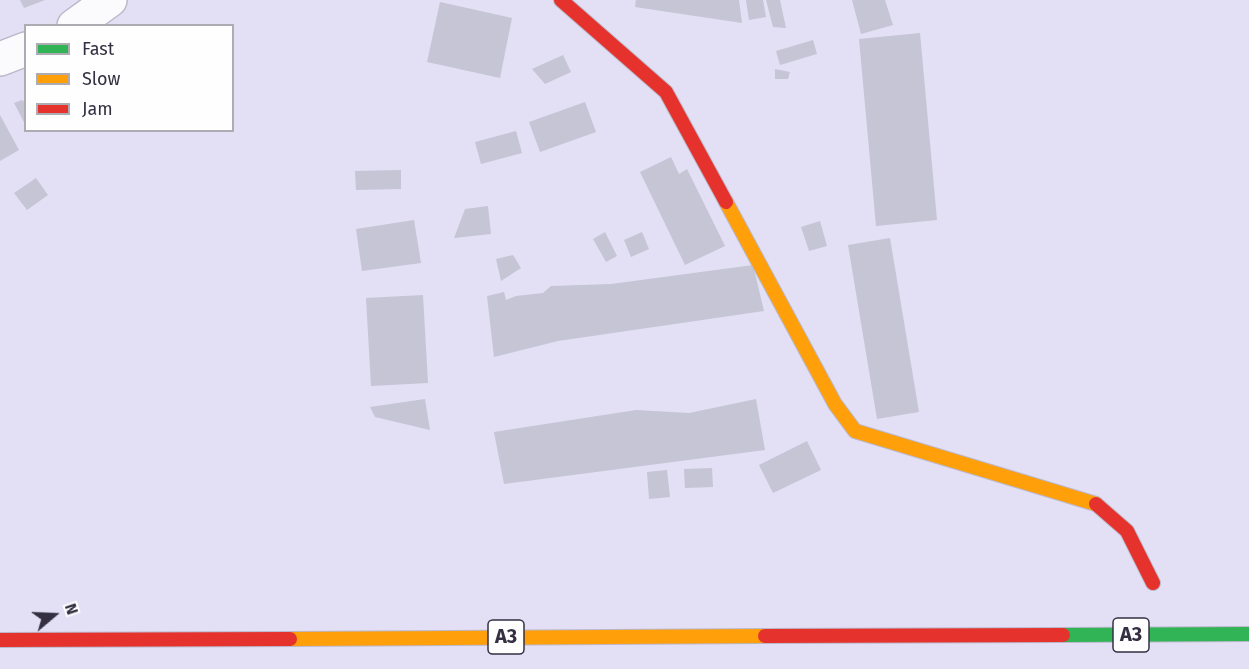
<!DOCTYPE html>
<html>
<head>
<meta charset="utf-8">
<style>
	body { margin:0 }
	#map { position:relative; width:1249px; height:669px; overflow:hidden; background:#e3dff4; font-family:"Fira Sans",sans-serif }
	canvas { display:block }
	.legend { position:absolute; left:24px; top:24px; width:210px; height:108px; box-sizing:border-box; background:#fefefe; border:2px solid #adacb3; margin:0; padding:8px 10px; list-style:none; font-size:18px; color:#343042 }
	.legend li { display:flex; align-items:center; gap:12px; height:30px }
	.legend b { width:30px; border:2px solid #adacb3 }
	.north { position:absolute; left:24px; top:585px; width:60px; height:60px; -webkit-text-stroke:4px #fefefe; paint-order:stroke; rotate:71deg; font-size:16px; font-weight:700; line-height:24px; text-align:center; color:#343042 }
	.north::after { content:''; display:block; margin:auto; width:21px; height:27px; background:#343042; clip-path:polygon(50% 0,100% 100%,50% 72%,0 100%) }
</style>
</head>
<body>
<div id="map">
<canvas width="1249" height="669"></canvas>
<ul class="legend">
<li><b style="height:8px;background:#30b455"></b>Fast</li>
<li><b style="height:8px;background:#ff9f0a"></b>Slow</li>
<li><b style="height:8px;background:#e5322d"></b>Jam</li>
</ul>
<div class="north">N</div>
</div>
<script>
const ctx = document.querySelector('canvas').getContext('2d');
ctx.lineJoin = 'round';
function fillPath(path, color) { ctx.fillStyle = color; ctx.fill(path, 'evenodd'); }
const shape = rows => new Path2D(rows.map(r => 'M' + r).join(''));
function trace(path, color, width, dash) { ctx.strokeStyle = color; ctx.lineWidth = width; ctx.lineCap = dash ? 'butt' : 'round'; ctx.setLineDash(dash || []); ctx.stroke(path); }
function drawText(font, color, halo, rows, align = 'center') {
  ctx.font = font + ' "Fira Sans",sans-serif'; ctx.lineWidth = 4.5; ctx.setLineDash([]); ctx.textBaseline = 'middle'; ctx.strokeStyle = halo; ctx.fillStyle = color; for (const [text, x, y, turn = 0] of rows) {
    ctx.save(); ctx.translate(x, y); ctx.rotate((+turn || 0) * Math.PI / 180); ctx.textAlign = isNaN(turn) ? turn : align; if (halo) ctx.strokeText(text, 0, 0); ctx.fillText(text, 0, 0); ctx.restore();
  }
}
const building = shape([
	[20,0,45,0,24,8],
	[636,0,739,0,742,23,635,7],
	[746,0,763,0,766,17,749,20],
	[766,0,780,0,786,28,773,27],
	[852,0,885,0,893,25,861,34],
	[440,2,512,18,500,78,427,62],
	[920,33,937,220,876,226,859,39],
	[813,40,817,54,780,65,776,51],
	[563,55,571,72,545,84,532,69],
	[775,69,790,72,788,79,775,79],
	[22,100,26,103,26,126,14,103],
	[585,102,596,132,540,152,529,122],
	[0,115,19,150,0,161],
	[516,131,522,153,481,164,475,142],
	[671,157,679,174,687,169,725,246,685,265,640,172],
	[401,170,401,189,356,190,355,171],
	[36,178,48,195,27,210,14,193],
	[488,206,491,234,454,238,465,209],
	[414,220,421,263,362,271,356,229],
	[820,221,827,246,809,251,801,227],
	[605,232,617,256,606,262,593,239],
	[642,232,649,249,631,257,624,240],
	[890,238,919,412,877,419,848,245],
	[513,255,521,268,501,281,496,259],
	[753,265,764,311,558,341,494,357,487,296,504,292,506,300,516,296,543,293,551,286,611,284],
	[423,295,428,383,371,386,366,298],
	[425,399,430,430,375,417,370,407],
	[756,399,765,450,504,484,494,432,636,410,689,413],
	[807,441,821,470,773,493,759,465],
	[712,468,713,487,685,488,684,469],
	[667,470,670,497,649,499,647,472]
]);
const street = shape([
	[74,26,110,0],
	[0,59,26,49]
]);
const fast = shape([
	[1063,635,1249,634]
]);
const slow = shape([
	[726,202,835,404,855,431,1096,504],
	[290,639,765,636]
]);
const jam = shape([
	[561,0,666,92,726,202],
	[1096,504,1127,531,1153,583],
	[765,636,1063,635],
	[0,640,290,639]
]);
const shields = [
	[1131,635,36],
	[506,637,36]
];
const shieldNames = [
	["A3",1131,635],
	["A3",506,637]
];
fillPath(building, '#c5c5d6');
trace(street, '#bbb8ca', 36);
trace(fast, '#bbb8ca', 16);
trace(slow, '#bbb8ca', 16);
trace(jam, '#bbb8ca', 16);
trace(street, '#fbfafd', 33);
trace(fast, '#30b455', 14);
trace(slow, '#ff9f0a', 14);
trace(jam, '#e5322d', 14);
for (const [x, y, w] of shields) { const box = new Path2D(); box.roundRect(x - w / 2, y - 17, w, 34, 4.5); ctx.fillStyle = '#fefefe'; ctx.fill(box); trace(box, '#343042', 1.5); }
drawText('bold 20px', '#343042', null, shieldNames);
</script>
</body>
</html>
